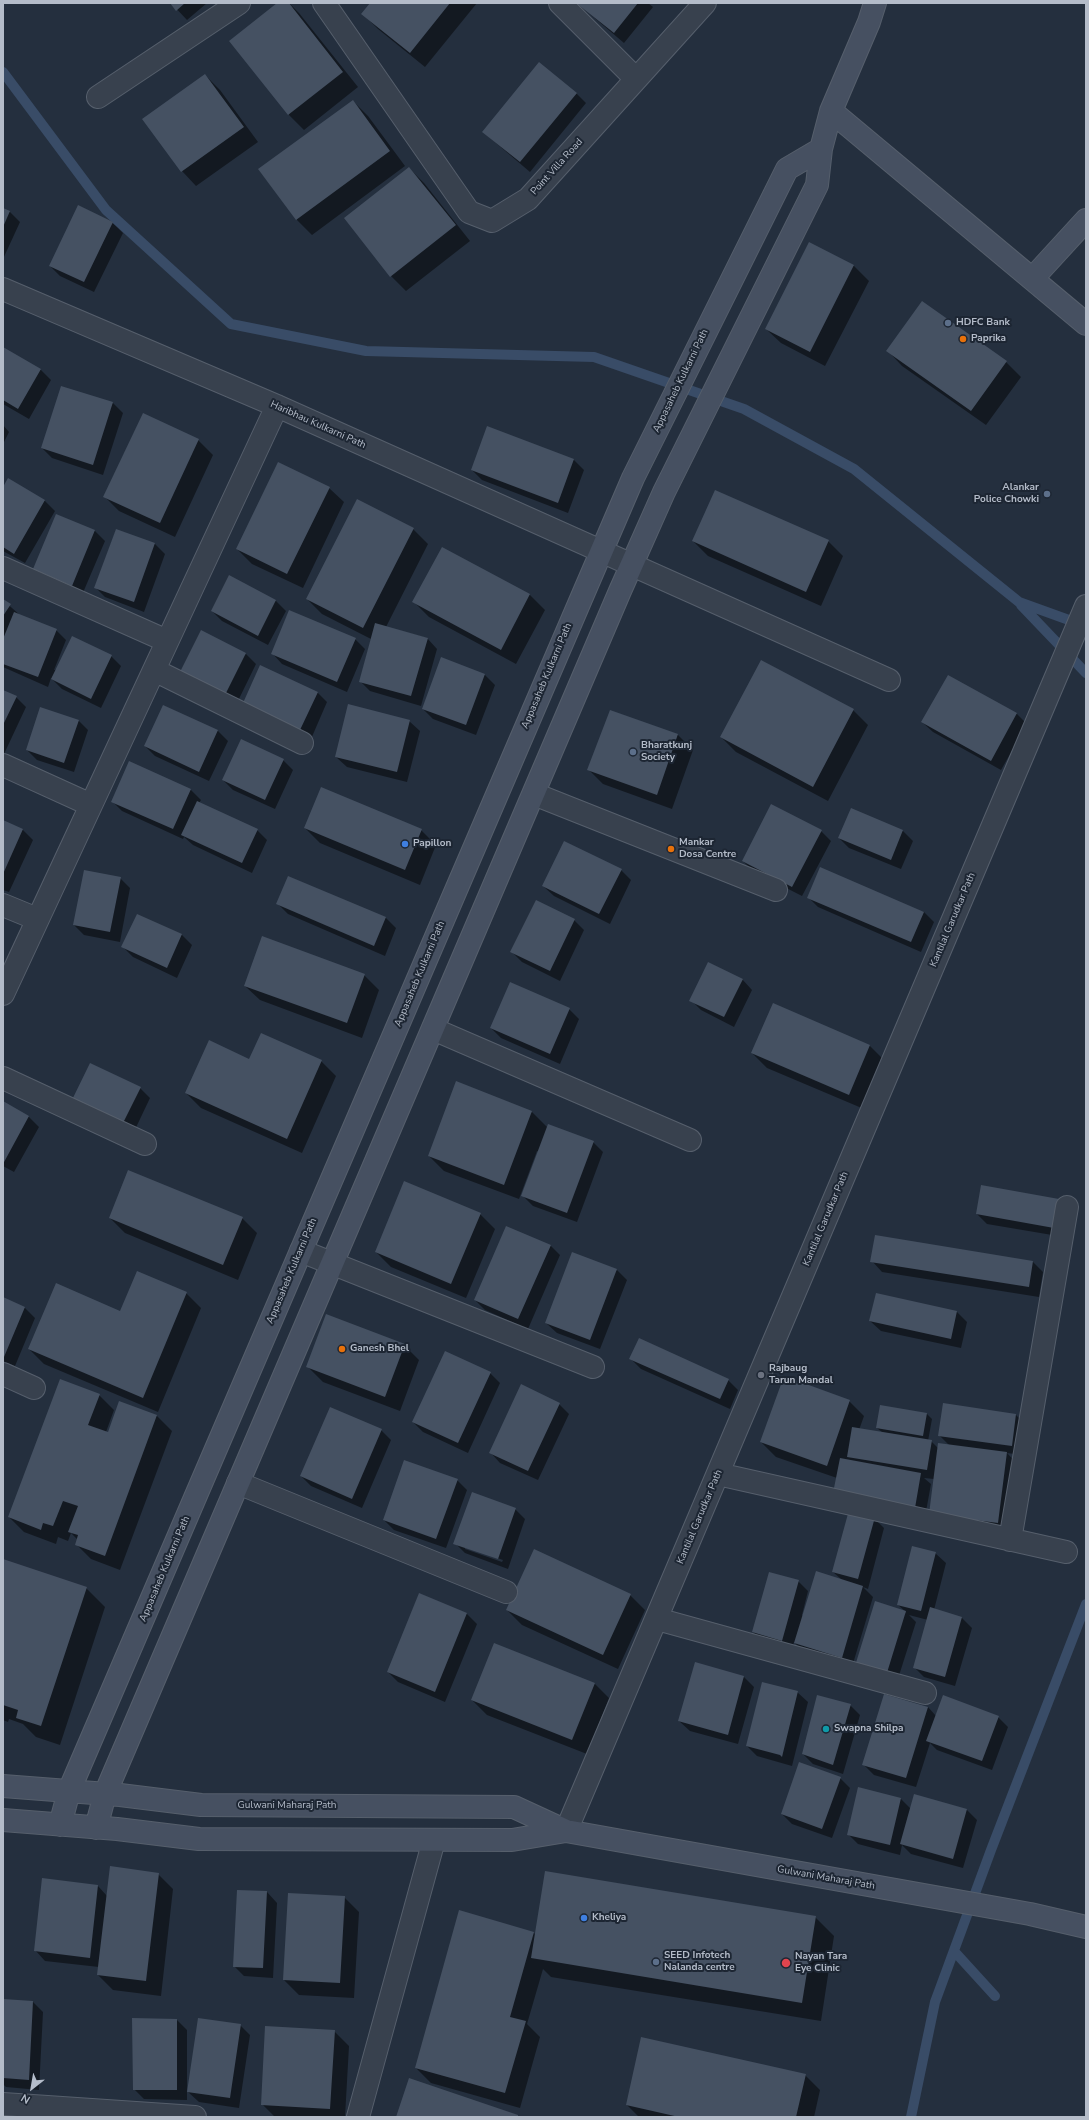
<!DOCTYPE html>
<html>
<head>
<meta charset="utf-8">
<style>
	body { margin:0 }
	#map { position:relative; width:1089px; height:2120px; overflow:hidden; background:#242f3e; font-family:"Nunito Sans",sans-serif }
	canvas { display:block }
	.frame { position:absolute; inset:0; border:4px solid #b4bcc9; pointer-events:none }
	.north { position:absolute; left:12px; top:2068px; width:40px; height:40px; -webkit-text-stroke:3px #1d2633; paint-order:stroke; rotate:211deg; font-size:11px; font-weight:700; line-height:16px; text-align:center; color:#b4bcc9 }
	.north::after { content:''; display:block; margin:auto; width:14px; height:18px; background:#b4bcc9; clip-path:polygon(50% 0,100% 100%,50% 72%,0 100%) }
</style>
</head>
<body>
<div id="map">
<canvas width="1089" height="2120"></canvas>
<div class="frame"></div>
<div class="north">N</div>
</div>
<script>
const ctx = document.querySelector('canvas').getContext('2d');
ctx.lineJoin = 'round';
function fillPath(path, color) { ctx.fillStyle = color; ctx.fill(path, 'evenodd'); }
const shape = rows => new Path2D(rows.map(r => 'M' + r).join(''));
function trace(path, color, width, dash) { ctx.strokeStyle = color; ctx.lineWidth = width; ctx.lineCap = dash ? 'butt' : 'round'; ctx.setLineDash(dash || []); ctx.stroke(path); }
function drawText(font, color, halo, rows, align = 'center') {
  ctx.font = font + ' "Nunito Sans",sans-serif'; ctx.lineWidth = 4; ctx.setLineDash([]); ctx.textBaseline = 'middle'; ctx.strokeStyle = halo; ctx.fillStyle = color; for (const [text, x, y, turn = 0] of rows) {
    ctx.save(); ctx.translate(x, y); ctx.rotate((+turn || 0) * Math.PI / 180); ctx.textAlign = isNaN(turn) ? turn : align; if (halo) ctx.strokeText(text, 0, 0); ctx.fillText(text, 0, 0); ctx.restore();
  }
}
const shadow = shape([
	[171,3,207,3,187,20],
	[278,3,289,3,299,13,358,87,304,130,289,115,230,41],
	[371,3,477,3,425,67,378,29,363,14],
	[577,3,648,3,653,7,624,43],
	[205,75,220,90,258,142,196,186,182,171],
	[576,93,586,103,530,172,483,132],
	[353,101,368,116,405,166,312,235,297,220,259,170],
	[409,168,424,183,470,241,406,291,391,276],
	[3,209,10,212,20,222,3,259],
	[113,223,123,233,94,292,60,276,50,266],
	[810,244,854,266,869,281,825,366,781,343,766,329],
	[3,348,41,370,51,380,29,419,3,404],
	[888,351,1006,362,1021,377,986,425,902,366],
	[113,403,123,413,103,475,52,458,42,448],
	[143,414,198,440,213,455,175,537,119,511,104,496],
	[3,425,9,432,3,444],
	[488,428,574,460,584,470,568,513,482,480,472,470],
	[8,480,45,501,55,511,25,563,3,551,3,489],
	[329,488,344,502,303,588,252,564,237,549],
	[57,515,95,531,105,541,82,595,44,579,34,569],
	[413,529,428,544,386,627,427,638,437,649,421,706,370,691,360,681,371,639,322,614,307,599],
	[116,530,155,544,165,554,144,612,105,597,95,587],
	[693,541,828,541,843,556,821,606,708,556],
	[442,548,530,595,545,610,516,664,429,617,414,602],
	[3,600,21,616,56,630,66,640,54,670,111,656,121,666,101,708,62,689,51,678,48,687,3,667],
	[276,601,286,611,268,645,222,621,212,611],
	[355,639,365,649,347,692,282,664,272,653],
	[246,654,256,664,236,705,191,682],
	[442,659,485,675,495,685,476,735,433,719,423,709],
	[762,661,853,710,868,725,828,801,736,752,721,737],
	[3,691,16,697,26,707,4,754],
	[317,692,327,702,311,739,244,703],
	[164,706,218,731,228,741,209,781,155,756,145,746],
	[611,711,678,735,693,750,672,809,603,784,588,769],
	[1017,714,1027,724,1001,770,933,732,922,722],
	[78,720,88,730,74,772,37,760,27,750],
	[409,721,420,731,407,782,347,767,336,757],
	[283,760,293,770,275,809,233,790,223,780],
	[191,790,201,800,199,803,257,830,267,840,252,873,193,845,184,837,183,839,122,811,112,801],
	[3,821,23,830,33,840,9,892,3,890],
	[305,828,421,830,436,845,420,885,320,843],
	[821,831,831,841,802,896,753,871,743,861],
	[903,831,913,841,901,869,849,848,839,838],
	[621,870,631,880,610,924,554,896,543,886],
	[289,877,386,918,396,928,385,956,288,914,278,904],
	[120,878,130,888,120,942,84,935,74,925],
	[808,897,924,912,934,922,921,952,818,907],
	[137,915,182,935,192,945,177,978,133,957,123,947],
	[574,920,584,930,560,981,522,962,512,952],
	[364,975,379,990,362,1038,260,1000,245,986],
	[742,979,752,990,734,1027,701,1010,691,1000],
	[569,1009,579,1019,560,1064,501,1038,491,1028],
	[869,1045,884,1060,864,1109,767,1068,752,1053],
	[250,1060,321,1061,336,1076,302,1153,201,1108,186,1093],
	[140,1088,150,1098,131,1138,81,1114],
	[3,1103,29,1117,39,1127,14,1172,3,1166],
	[532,1112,548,1128,593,1142,603,1152,577,1222,533,1206,523,1196,539,1152,537,1151,519,1199,444,1171,429,1156],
	[1059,1200,1064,1237,987,1224,977,1214],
	[480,1214,495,1229,466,1298,391,1267,376,1252],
	[110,1218,242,1218,257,1233,238,1280,125,1233],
	[550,1245,560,1255,528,1329,485,1310,475,1300],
	[872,1261,1033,1262,1043,1272,1039,1297,882,1272],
	[617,1270,627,1280,600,1349,557,1333,546,1323],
	[186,1293,201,1308,158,1412,44,1364,29,1349,121,1312],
	[3,1299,25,1308,35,1318,15,1366,3,1361],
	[957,1312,967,1322,961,1348,881,1331,870,1321],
	[404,1345,419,1360,400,1411,323,1382,308,1367],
	[631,1359,728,1380,738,1390,730,1409,641,1369],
	[490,1373,500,1383,468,1453,423,1432,413,1422],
	[99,1395,114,1410,106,1432,108,1433,120,1402,157,1416,172,1431,120,1570,91,1559,76,1544,78,1540,71,1533,68,1541,58,1537,56,1544,24,1532,9,1517],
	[849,1401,864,1416,859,1430,883,1433,877,1428,927,1414,932,1419,928,1441,931,1441,938,1448,949,1445,939,1435,1016,1415,1026,1425,1022,1455,1007,1453,1021,1468,1013,1537,945,1529,934,1479,924,1478,931,1484,925,1517,837,1478,776,1457,761,1442],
	[559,1404,569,1414,538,1480,500,1463,490,1452],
	[381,1430,391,1440,362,1508,311,1486,301,1476],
	[457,1480,467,1490,446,1548,394,1530,384,1520],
	[515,1509,525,1519,508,1569,465,1553,455,1543],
	[465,1547,503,1560,502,1562,465,1549],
	[874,1518,884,1528,868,1589,863,1587,873,1597,852,1667,805,1653,794,1642,792,1650,763,1642,753,1632,798,1581,808,1591,802,1615,803,1616,842,1580,833,1572],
	[935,1553,946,1563,934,1610,962,1618,972,1628,955,1686,924,1677,914,1667,928,1620,909,1615,916,1622,896,1685,866,1676,906,1612,898,1605],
	[3,1560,86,1588,105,1607,60,1745,36,1737,23,1724,9,1719,8,1722,3,1720],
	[419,1594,467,1614,477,1624,445,1702,398,1682,388,1672],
	[630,1595,645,1610,618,1669,522,1625,507,1610],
	[744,1677,754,1687,738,1744,690,1731,679,1721],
	[594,1683,609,1698,587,1754,487,1715,472,1700],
	[797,1692,808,1702,792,1766,757,1756,747,1746],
	[850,1705,860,1715,843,1774,813,1764,803,1754],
	[928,1707,936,1716,998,1717,1008,1727,992,1770,937,1750,930,1743,916,1787,874,1775,864,1765],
	[840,1778,850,1788,832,1838,792,1824,782,1814],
	[859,1788,901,1799,911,1809,915,1795,967,1810,977,1820,963,1868,911,1854,902,1845,900,1855,858,1844,848,1834],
	[158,1874,173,1889,161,1996,113,1990,98,1975,99,1967,45,1961,35,1950,98,1886,107,1896],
	[267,1892,277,1903,273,1978,244,1976,234,1966],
	[344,1897,359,1912,354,1998,299,1995,284,1980],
	[460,1912,536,1934,815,1917,834,1936,821,2021,551,1977,543,1969,527,2024,540,2037,520,2108,431,2083,416,2068],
	[3,2000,33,2002,43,2012,39,2090,6,2087,3,2084],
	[177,2020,187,2030,187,2100,144,2099,134,2089],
	[240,2025,250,2035,239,2108,199,2102,188,2092],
	[334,2031,349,2046,345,2117,275,2117,262,2104],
	[805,2075,820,2090,814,2117,639,2117,627,2105]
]);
const stream = shape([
	[3,72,106,210,231,324,366,351,594,357,744,409,854,469,1019,602,1080,624],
	[1021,605,1086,673],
	[954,1951,995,1996],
	[911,2117,935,2002,991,1850,1086,1604]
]);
const building = shape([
	[170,3,185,3,176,11],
	[277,3,289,3,343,72,288,115,229,41],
	[370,3,450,3,410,53,361,14],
	[576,3,638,3,614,33],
	[539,62,577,93,520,162,482,132],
	[205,74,244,127,181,172,142,119],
	[353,100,390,151,296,220,258,169],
	[409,167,456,225,390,277,344,218],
	[78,205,113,222,84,282,49,266],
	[3,208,10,211,3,227],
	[809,242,854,265,810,352,765,329],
	[922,301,1007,361,971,411,886,351],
	[3,347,41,369,18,409,3,400],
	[61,386,113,402,93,465,41,448],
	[143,413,199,439,160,523,103,497],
	[487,426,574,459,558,503,471,470],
	[278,462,330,487,287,574,236,549],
	[8,478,45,500,14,554,3,547,3,487],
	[715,490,829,540,806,592,692,541],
	[357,499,414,528,363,628,306,599],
	[56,514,95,530,72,586,33,569],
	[116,529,155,543,134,602,94,588],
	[442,547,530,594,501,650,412,602],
	[229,575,276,600,258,636,211,611],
	[3,599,11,604,3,616],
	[289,610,356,638,337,682,271,654],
	[14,612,57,629,38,677,3,664,3,639],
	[375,623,428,638,411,696,359,682],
	[201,630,246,653,225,695,180,672],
	[72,636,112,655,91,699,51,679],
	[441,657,485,674,466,725,422,709],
	[761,660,854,709,813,787,720,737],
	[260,665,318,692,300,730,243,703],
	[948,675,1017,713,991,761,921,722],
	[3,690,17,696,3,725],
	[348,704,410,720,397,772,335,757],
	[163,705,218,730,199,772,144,746],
	[40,707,79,720,64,763,26,750],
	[610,710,678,734,657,795,587,770],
	[241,739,284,759,265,800,222,780],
	[129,761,191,789,173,829,111,802],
	[321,787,422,829,405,870,304,828],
	[197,801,258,829,242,863,181,835],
	[771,804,822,830,792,887,742,861],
	[851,808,903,830,891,860,838,838],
	[3,820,23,829,3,874],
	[564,841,622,869,599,914,542,886],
	[820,867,924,912,911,942,807,898],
	[84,870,121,877,110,932,73,925],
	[288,876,386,917,374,946,276,904],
	[536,900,575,919,550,971,510,952],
	[137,914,182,934,167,968,121,947],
	[262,936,365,974,347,1023,244,986],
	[708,962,743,979,724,1017,689,1001],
	[510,982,570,1008,550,1054,490,1028],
	[773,1003,870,1045,849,1095,751,1053],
	[261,1033,322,1060,287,1139,185,1093,209,1040,249,1059],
	[90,1063,141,1087,120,1129,70,1104],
	[456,1081,532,1111,504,1185,428,1156],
	[3,1101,29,1116,3,1164],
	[548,1124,594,1141,567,1213,521,1196],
	[128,1170,243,1217,223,1265,109,1218],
	[404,1181,481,1213,451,1284,375,1252],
	[981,1185,1059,1199,1054,1228,976,1214],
	[506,1226,551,1245,518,1319,474,1300],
	[875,1235,1033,1261,1029,1287,870,1262],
	[572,1252,617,1269,590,1340,545,1323],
	[137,1271,187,1292,143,1398,28,1349,56,1283,120,1311],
	[876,1293,957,1311,951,1339,869,1321],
	[3,1297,25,1307,4,1357,3,1356],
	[326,1314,405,1344,385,1397,306,1367],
	[639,1338,729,1379,720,1399,629,1359],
	[445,1351,491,1372,458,1443,412,1422],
	[784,1376,850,1400,827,1466,760,1442],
	[60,1379,100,1394,88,1425,108,1432,119,1401,157,1415,105,1556,75,1545,78,1535,68,1532,78,1506,63,1501,53,1526,43,1523,41,1530,8,1517],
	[521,1384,560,1403,528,1471,489,1453],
	[943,1403,1016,1414,1012,1446,938,1436],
	[880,1405,927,1413,923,1436,876,1428],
	[330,1407,382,1429,352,1499,300,1476],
	[852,1427,932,1440,927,1470,847,1457],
	[938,1443,1007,1452,998,1523,929,1514],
	[840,1458,921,1473,915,1508,833,1493],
	[404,1460,458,1479,436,1539,383,1520],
	[472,1492,516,1508,498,1559,453,1544],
	[849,1510,875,1517,858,1579,832,1572],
	[912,1546,936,1552,921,1611,897,1605],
	[534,1549,631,1594,603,1655,506,1610],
	[3,1559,87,1587,41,1726,16,1718,18,1710,3,1705],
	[816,1571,863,1586,842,1658,794,1643],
	[769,1572,799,1580,782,1641,752,1632],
	[419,1593,467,1613,435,1692,387,1672],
	[875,1601,906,1611,886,1676,855,1666],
	[930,1607,962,1617,945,1677,913,1668],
	[494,1643,595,1683,572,1740,471,1700],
	[695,1662,744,1676,728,1735,678,1721],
	[762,1682,798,1691,782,1757,780,1755,746,1746],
	[884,1694,928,1707,906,1778,862,1765],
	[817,1695,851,1704,833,1765,802,1754],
	[943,1695,999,1716,982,1761,926,1741],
	[799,1762,841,1777,822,1829,781,1814],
	[858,1787,901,1798,890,1845,847,1835],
	[914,1794,967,1809,953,1859,900,1844],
	[110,1866,159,1873,146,1981,97,1975],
	[545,1871,816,1916,802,2003,531,1958],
	[42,1878,98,1885,90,1958,34,1951],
	[237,1890,267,1891,263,1968,233,1967],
	[288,1893,345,1896,340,1983,283,1980],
	[459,1910,534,1932,510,2017,526,2021,505,2093,415,2068],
	[3,1999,33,2001,29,2080,3,2078],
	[132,2018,177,2019,177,2090,133,2090],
	[198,2018,241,2024,230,2098,187,2092],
	[265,2026,335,2030,330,2109,261,2105],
	[641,2037,806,2074,796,2117,679,2117,626,2105],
	[409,2078,518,2115,518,2117,396,2117]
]);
const street = shape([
	[324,3,469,212,492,221,528,199,705,3],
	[560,3,636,79],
	[98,97,239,3],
	[3,289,277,406,889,680],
	[3,568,167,641],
	[154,670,302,743],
	[3,765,91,805],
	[534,794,776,890],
	[3,905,37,919],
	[3,994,277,406],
	[433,1029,690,1140],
	[3,1078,145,1144],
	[301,1251,593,1367],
	[3,1374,34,1388],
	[718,1474,1066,1552],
	[238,1483,506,1592],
	[1010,1540,1067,1207],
	[657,1619,925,1693],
	[566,1831,1086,606],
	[3,2104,195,2117],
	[358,2117,434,1840]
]);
const secondary = shape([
	[831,111,1086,324],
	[1032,279,1086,220],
	[3,1786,120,1795,201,1805,514,1807,566,1831,1030,1914,1086,1927],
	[3,1820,117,1829,199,1839,512,1840,566,1831],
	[60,1825,69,1791,633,478,787,169,821,149],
	[96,1828,105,1794,620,591,664,492,817,185,821,149,831,111,869,22,875,3]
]);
const markers = [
	[948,323,4,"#5c6f8a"],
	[963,339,4,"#e8710a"],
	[1047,494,4,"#5c6f8a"],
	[633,752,4,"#5c6f8a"],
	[405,844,4,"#3f7fe0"],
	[671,849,4,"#e8710a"],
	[342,1349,4,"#e8710a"],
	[761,1375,4,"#6b7280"],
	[826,1729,4,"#0f9aa8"],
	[584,1918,4,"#3f7fe0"],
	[656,1962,4,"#5c6f8a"],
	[786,1963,5,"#e0444e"]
];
const streetNames = [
	["Point Villa Road",557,167,-48],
	["Appasaheb Kulkarni Path",681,381,-64],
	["Haribhau Kulkarni Path",318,425,24],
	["Appasaheb Kulkarni Path",547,676,-67],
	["Kantilal Garudkar Path",953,920,-67],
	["Appasaheb Kulkarni Path",420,974,-67],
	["Kantilal Garudkar Path",826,1219,-67],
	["Appasaheb Kulkarni Path",292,1271,-67],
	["Kantilal Garudkar Path",700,1517,-67],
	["Appasaheb Kulkarni Path",165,1569,-67],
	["Gulwani Maharaj Path",287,1806],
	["Gulwani Maharaj Path",826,1878,10]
];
const poiNames = [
	["HDFC Bank",956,323],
	["Paprika",971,339],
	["Alankar",1039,488,"right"],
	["Police Chowki",1039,500,"right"],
	["Bharatkunj",641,746],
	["Society",641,758],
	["Mankar",679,843],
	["Dosa Centre",679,855],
	["Papillon",413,844],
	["Ganesh Bhel",350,1349],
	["Rajbaug",769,1369],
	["Tarun Mandal",769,1381],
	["Swapna Shilpa",834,1729],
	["Kheliya",592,1918],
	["SEED Infotech",664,1956],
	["Nalanda centre",664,1968],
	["Nayan Tara",795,1957],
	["Eye Clinic",795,1969]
];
fillPath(shadow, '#0007');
trace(stream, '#394c67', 10);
fillPath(building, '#455162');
trace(street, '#565f6c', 24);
trace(secondary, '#565f6c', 24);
trace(street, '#38414e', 22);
trace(secondary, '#465061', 22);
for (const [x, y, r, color] of markers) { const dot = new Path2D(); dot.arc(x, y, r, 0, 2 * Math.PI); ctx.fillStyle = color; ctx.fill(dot); trace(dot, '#1d2633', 1.5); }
drawText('10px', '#b4bcc9', '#1d2633', streetNames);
drawText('bold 10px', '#b4bcc9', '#1d2633', poiNames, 'left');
</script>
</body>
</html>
